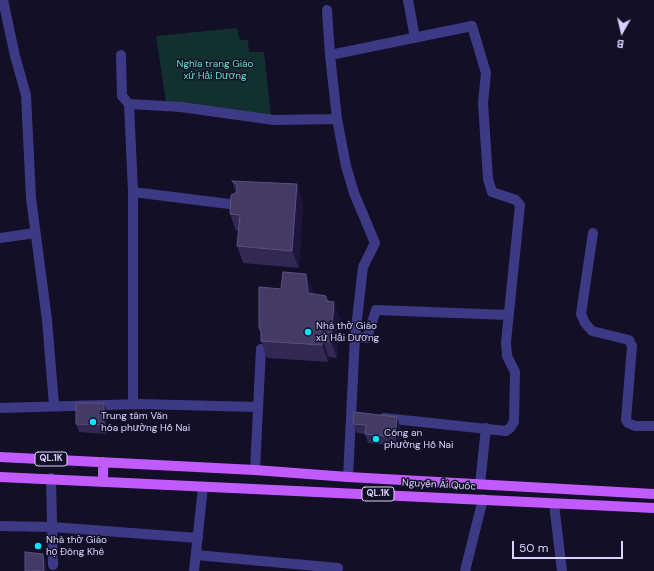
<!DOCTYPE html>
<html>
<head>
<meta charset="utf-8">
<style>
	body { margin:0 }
	#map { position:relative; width:654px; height:571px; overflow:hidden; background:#130f26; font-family:"DM Sans",sans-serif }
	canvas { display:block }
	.north { position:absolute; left:602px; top:12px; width:40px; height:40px; -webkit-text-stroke:3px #130f26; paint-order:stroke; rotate:188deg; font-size:11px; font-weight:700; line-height:16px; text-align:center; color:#d9d4ff }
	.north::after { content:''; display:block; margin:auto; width:14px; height:18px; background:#d9d4ff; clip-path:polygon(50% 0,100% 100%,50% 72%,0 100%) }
	.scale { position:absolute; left:512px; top:541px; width:111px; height:18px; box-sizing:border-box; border:2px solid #d9d4ff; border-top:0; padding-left:5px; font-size:12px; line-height:14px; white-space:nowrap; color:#d9d4ff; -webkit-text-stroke:3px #130f26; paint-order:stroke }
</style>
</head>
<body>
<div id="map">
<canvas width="654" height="571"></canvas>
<div class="north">B</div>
<div class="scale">50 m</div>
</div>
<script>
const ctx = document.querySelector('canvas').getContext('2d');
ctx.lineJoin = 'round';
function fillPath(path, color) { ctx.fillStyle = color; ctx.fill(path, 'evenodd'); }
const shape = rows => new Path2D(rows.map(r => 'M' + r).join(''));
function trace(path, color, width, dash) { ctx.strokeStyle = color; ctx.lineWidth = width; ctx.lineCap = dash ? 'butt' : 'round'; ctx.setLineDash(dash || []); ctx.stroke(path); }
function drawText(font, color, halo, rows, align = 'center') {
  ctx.font = font + ' "DM Sans",sans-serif'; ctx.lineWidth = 3; ctx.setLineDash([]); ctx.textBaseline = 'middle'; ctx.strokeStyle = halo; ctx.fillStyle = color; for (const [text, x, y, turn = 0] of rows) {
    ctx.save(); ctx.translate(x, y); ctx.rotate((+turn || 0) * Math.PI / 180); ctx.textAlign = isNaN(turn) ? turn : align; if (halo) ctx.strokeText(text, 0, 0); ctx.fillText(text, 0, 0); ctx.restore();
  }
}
const green = shape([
	[237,28,240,40,248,40,249,52,264,52,271,116,166,103,156,36]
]);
const minor = shape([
	[3,0,15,56,26,95,31,198,47,320,54,405],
	[408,0,415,38],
	[327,10,330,55],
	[121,55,122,96,129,104,181,107,274,120,337,119],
	[129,104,133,192],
	[593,233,581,314,585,323,592,331,629,340,632,346,626,420,628,423,635,426,654,426],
	[0,238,35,233],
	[355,337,367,338,376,310,508,315],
	[133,404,133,192,237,205],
	[0,408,140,404,258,407],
	[255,470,261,349],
	[348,477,355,337,363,267,375,243,354,193,346,166,337,119,330,55,472,26,486,73,483,103,488,179,492,192,516,200,520,205,506,342,507,356,515,372,514,422,510,428,506,431,384,418],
	[51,478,53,565],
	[480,484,486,428],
	[554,504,562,571],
	[0,526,52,527,198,538],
	[196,555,338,568],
	[194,571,203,487],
	[465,571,483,499]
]);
const major = shape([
	[0,457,255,470,348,477,654,494],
	[0,477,654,508],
	[103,481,103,462]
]);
const wall = shape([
	[232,181,303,201,299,268,243,263,237,246,238,231,236,231,230,214,236,193],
	[281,289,313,291,313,293,326,296,329,301,340,319,337,358,329,357,328,362,267,358,261,341,261,334,259,327],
	[107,411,107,434,79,432,76,424],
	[397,417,400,426,399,446,368,443,365,434,357,433,353,424]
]);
const shadedWall = shape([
	[297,184,303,201,299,268,292,251],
	[306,274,313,291,314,309,308,293],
	[334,302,340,319,337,358,331,342],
	[323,341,329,357,328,362,322,345],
	[104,403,107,411,107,434,104,425],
	[397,417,400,426,399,446,395,437],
	[43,554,46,562,47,571,44,571]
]);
const building = shape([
	[232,181,297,184,292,251,237,246,240,215,230,214,231,195,236,193,237,189,237,185,232,181],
	[283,272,306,274,308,293,326,296,326,301,334,302,331,342,323,341,322,345,261,341,261,332,259,327,259,287,281,289,283,272],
	[76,403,104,403,104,425,76,424,76,403],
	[354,412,397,417,395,437,365,434,366,425,353,424,354,412],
	[25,552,43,554,44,571,25,571,25,552]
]);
const markers = [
	[308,332,4,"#00e5ff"],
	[93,422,4,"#00e5ff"],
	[376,439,4,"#00e5ff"],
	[38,546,4,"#00e5ff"]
];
const shields = [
	[51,459,32],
	[378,494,32]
];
const shieldNames = [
	["QL.1K",51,459],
	["QL.1K",378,494]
];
const parkNames = [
	["Nghĩa trang Giáo",215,64],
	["xứ Hải Dương",215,76]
];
const poiNames = [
	["Nhà thờ Giáo",316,326],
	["xứ Hải Dương",316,338],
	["Trung tâm Văn",101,416],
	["hóa phường Hố Nai",101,428],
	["Công an",384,433],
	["phường Hố Nai",384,445],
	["Nhà thờ Giáo",46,540],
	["họ Đông Khê",46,552]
];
const streetNames = [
	["Nguyễn Ái Quốc",439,485,3]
];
fillPath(green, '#12302f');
trace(minor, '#3d3a85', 10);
trace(major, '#c25bff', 10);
fillPath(wall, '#312854');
fillPath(shadedWall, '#1d163a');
fillPath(building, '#433a66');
trace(building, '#5a527e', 1);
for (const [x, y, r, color] of markers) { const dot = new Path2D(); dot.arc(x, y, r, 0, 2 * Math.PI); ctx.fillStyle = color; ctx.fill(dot); trace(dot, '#130f26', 1.5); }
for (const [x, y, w] of shields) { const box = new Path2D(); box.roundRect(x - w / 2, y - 7, w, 14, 3); ctx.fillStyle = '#130f26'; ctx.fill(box); trace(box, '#d9d4ff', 1); }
drawText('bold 9px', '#d9d4ff', null, shieldNames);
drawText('10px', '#5fe0c0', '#130f26', parkNames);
drawText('10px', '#d9d4ff', '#130f26', poiNames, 'left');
drawText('10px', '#d9d4ff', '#130f26', streetNames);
</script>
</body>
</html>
